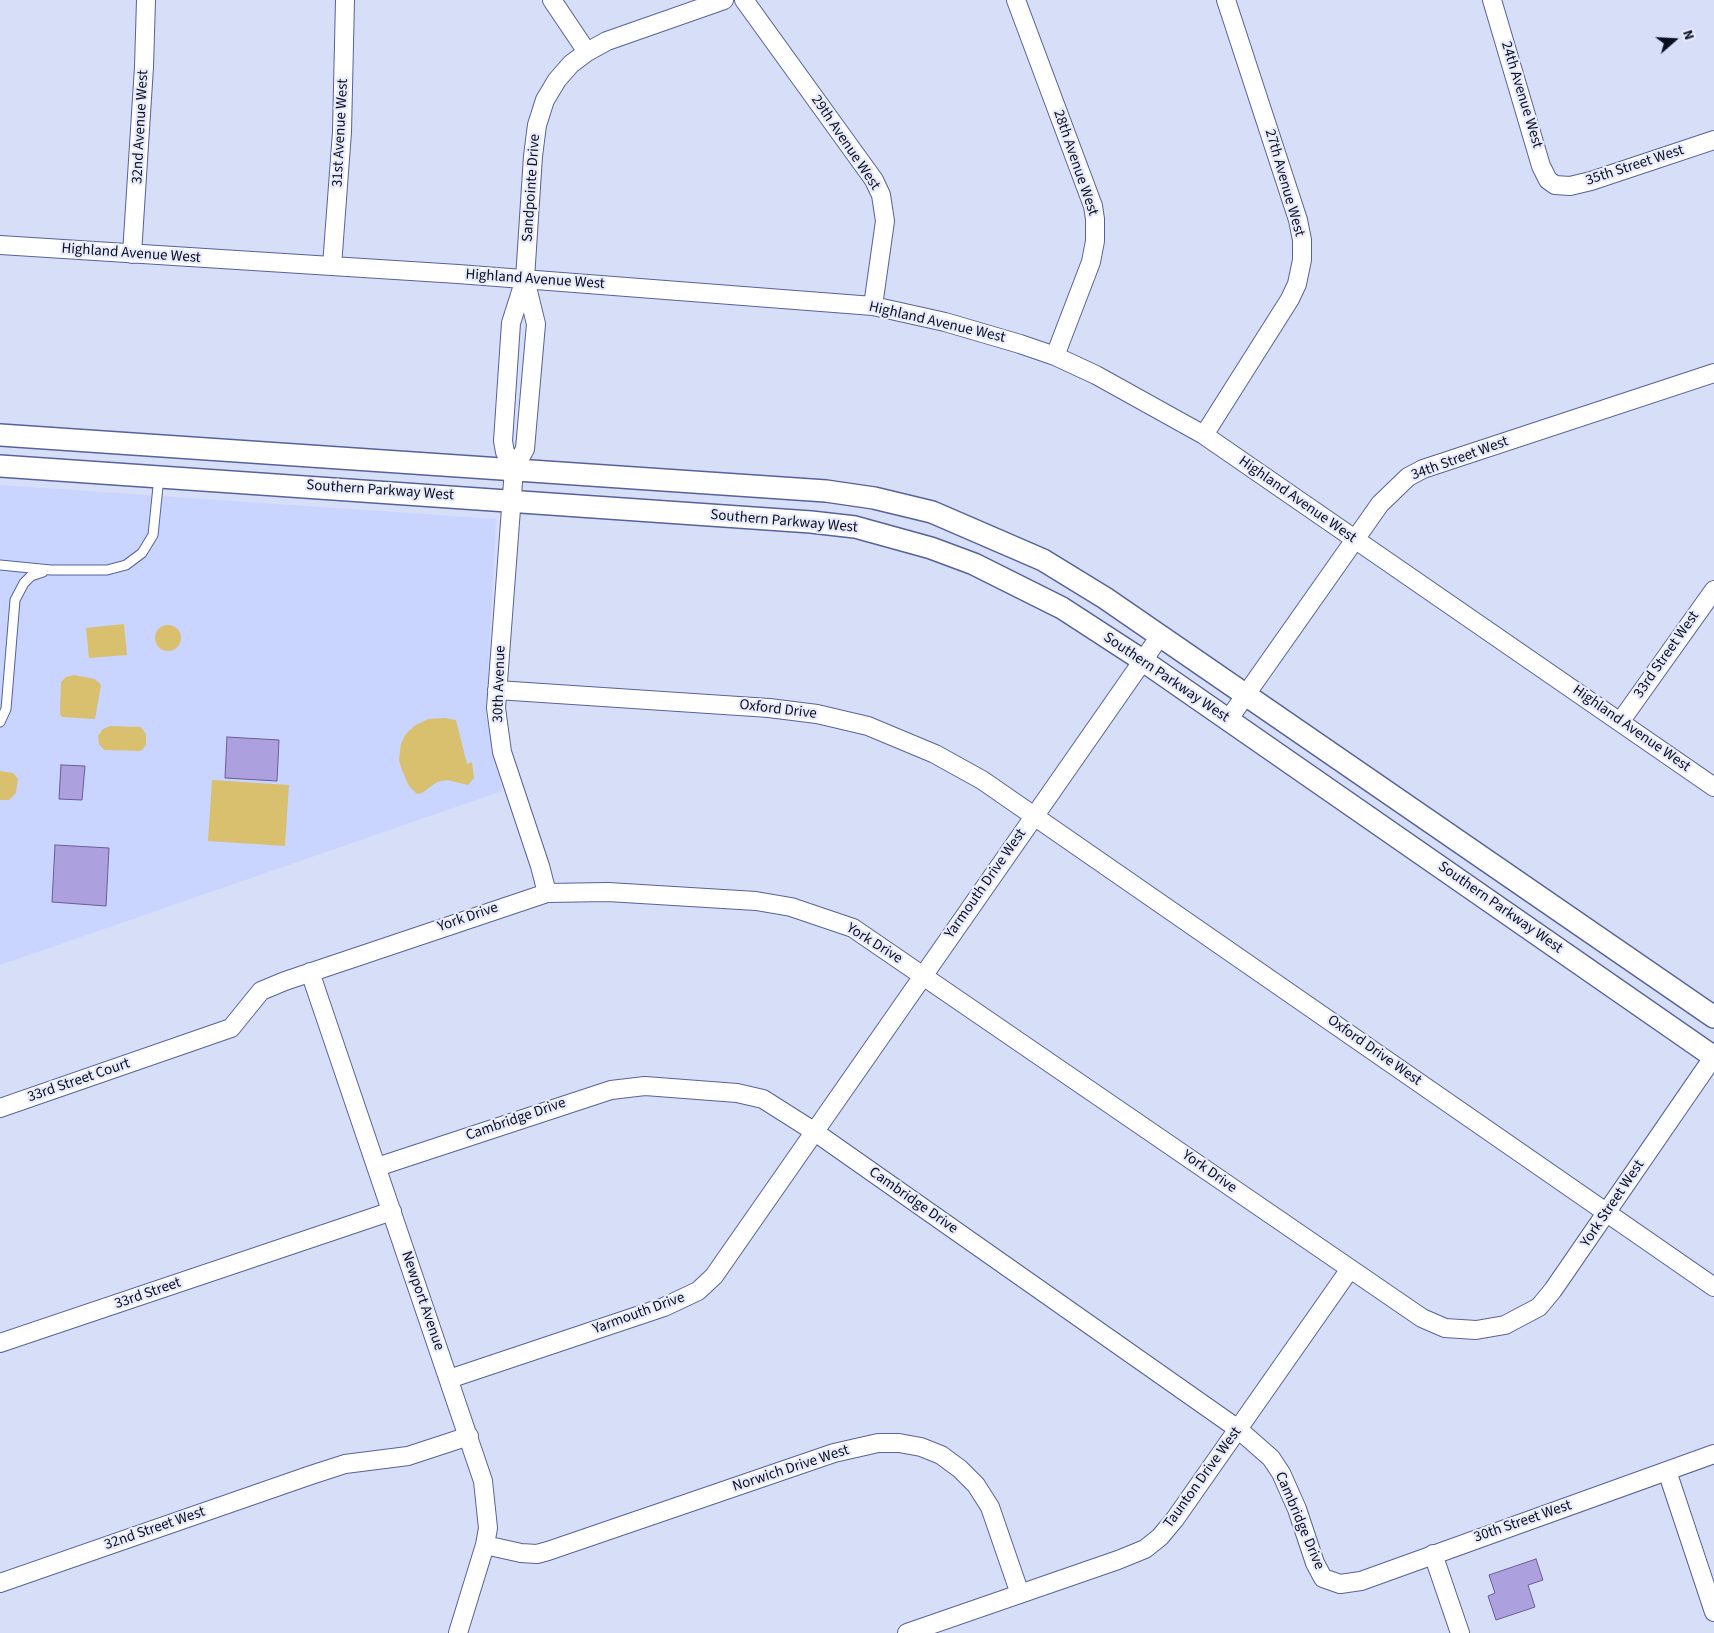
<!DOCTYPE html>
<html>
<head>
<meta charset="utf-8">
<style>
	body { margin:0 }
	#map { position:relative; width:1714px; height:1633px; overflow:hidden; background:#d7def8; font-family:"Source Sans 3",sans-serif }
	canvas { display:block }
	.north { position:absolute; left:1649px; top:15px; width:50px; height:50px; -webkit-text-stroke:4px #e8ebf9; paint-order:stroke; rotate:71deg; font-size:14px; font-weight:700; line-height:20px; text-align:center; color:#0b0f24 }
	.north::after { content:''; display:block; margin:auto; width:18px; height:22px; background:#0b0f24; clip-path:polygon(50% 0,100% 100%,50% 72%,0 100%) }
</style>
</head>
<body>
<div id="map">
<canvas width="1714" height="1633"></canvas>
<div class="north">N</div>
</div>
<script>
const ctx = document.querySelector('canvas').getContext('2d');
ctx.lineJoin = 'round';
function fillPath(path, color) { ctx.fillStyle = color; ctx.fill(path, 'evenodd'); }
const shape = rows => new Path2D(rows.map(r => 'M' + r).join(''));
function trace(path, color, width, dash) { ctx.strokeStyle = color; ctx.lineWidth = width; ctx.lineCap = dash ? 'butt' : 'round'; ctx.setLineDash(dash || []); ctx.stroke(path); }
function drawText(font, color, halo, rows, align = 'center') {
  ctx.font = font + ' "Source Sans 3",sans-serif'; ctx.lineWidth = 4.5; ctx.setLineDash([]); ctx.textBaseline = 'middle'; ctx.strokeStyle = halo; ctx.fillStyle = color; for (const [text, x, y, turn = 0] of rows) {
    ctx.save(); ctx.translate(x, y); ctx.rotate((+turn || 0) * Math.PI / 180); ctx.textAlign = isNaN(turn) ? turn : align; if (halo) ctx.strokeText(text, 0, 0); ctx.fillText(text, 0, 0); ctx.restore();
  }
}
const built = shape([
	[0,485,496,519,486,714,502,791,0,965]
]);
const green = shape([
	[124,624,127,655,89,658,86,628],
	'155 638a13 13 0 1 1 26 0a13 13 0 1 1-26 0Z',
	[74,675,95,679,101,685,95,719,62,717,60,714,61,682,66,677],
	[445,718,456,720,467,764,472,762,474,778,468,785,447,780,437,782,422,793,417,794,409,786,402,770,399,760,401,744,405,735,414,726,428,719],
	[110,726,141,727,146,734,146,745,141,751,104,750,99,744,98,736,103,729],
	[0,771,13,773,18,779,16,793,9,800,0,800],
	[212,780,289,785,285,846,208,841]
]);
const building = shape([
	[227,737,279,740,277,781,225,778,227,737],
	[61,765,85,766,82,800,59,799,61,765],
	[55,845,109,848,106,906,52,902,55,845],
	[1536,1559,1543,1580,1528,1585,1535,1607,1496,1620,1488,1596,1495,1593,1489,1575,1536,1559]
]);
const service = shape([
	[0,565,51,570,107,570,126,565,142,553,153,535,159,477],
	[0,722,6,709,15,600,24,583,31,576,43,572]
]);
const minor = shape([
	[552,0,587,52],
	[744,0,874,180,881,195,885,221,873,306],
	[1016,0,1093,206,1095,219,1095,241,1091,262,1055,356],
	[1492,0,1541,166,1548,180,1555,185,1570,186,1591,181,1714,140],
	[0,245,458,274,873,306,945,322,1020,344,1055,356,1096,375,1204,435,1714,787],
	[132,254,144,67,146,0],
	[332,266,342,132,345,0],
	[1204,435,1290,299,1297,284,1302,260,1302,240,1298,220,1226,0],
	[514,469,505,452,503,441,511,323,525,279],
	[497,690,769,708,817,714,868,726,935,754,982,780,1714,1287],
	[1228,720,1380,504,1408,477,1423,469,1714,373],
	[1620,722,1714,590],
	[547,893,540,866,502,752,496,708,514,469,525,449,536,324,525,279,533,156,537,125,545,100,557,80,571,64,587,52,607,41,724,0],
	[310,972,483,1481,488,1528,485,1545,458,1633],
	[0,1108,231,1028,261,991,285,981,547,893,608,892,756,901,791,907,853,928,1422,1318,1445,1328,1476,1330,1505,1325,1539,1307,1553,1290,1714,1056],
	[377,1167,611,1090,645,1086,737,1093,763,1099,815,1132,1238,1429,1271,1458,1281,1473,1297,1509,1315,1563,1323,1578,1340,1584,1361,1581,1714,1454],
	[0,1343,392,1211],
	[449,1379,664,1307,698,1291,714,1276,1160,636],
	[1667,1471,1714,1612],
	[485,1545,521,1553,537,1554,548,1551,834,1453,878,1443,899,1443,921,1447,941,1455,960,1469,976,1485,990,1507,1020,1594],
	[1433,1554,1460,1633],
	[0,1583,311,1475,345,1464,408,1456,469,1436],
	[907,1633,1118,1560,1145,1549,1160,1537,1175,1519,1350,1269]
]);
const tertiary = shape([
	[0,435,826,491,874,498,932,512,1043,560,1105,598,1714,1017],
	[0,466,811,522,855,527,931,548,974,564,1062,608,1142,660,1714,1057]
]);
const streetNames = [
	["24th Avenue West",1521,95,73],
	["32nd Avenue West",141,127,-87],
	["31st Avenue West",341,133,-87],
	["29th Avenue West",845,143,56],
	["28th Avenue West",1075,163,71],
	["35th Street West",1635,166,-18],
	["27th Avenue West",1284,183,74],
	["Sandpointe Drive",532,188,-86],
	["Highland Avenue West",131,254,4],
	["Highland Avenue West",535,280,4],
	["Highland Avenue West",937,323,13],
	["34th Street West",1460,459,-20],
	["Southern Parkway West",380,491,4],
	["Highland Avenue West",1297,500,35],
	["Southern Parkway West",784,522,5],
	["33rd Street West",1667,655,-55],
	["Southern Parkway West",1166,678,34],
	["30th Avenue",500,684,-88],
	["Oxford Drive",778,710,7],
	["Highland Avenue West",1631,729,35],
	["Yarmouth Drive West",986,884,-55],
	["Southern Parkway West",1500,908,35],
	["York Drive",468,918,-19],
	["York Drive",874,944,32],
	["Oxford Drive West",1374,1051,35],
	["33rd Street Court",79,1081,-19],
	["Cambridge Drive",516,1120,-19],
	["York Drive",1209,1172,35],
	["Cambridge Drive",913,1201,35],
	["York Street West",1613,1204,-56],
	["33rd Street",148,1294,-19],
	["Newport Avenue",422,1301,71],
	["Yarmouth Drive",639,1314,-20],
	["Norwich Drive West",791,1469,-18],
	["Taunton Drive West",1203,1478,-54],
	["Cambridge Drive",1299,1521,67],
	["30th Street West",1523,1522,-19],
	["32nd Street West",155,1529,-19]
];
fillPath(built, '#c9d5ff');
fillPath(green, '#d8c06f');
fillPath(building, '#ada0de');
trace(building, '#6a5d96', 1);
trace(service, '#56629a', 11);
trace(minor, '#56629a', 20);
trace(tertiary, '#56629a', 24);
trace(service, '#fff', 9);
trace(minor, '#fff', 18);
trace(tertiary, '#fff', 21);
drawText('15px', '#0b0f24', '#e8ebf9', streetNames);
</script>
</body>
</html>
